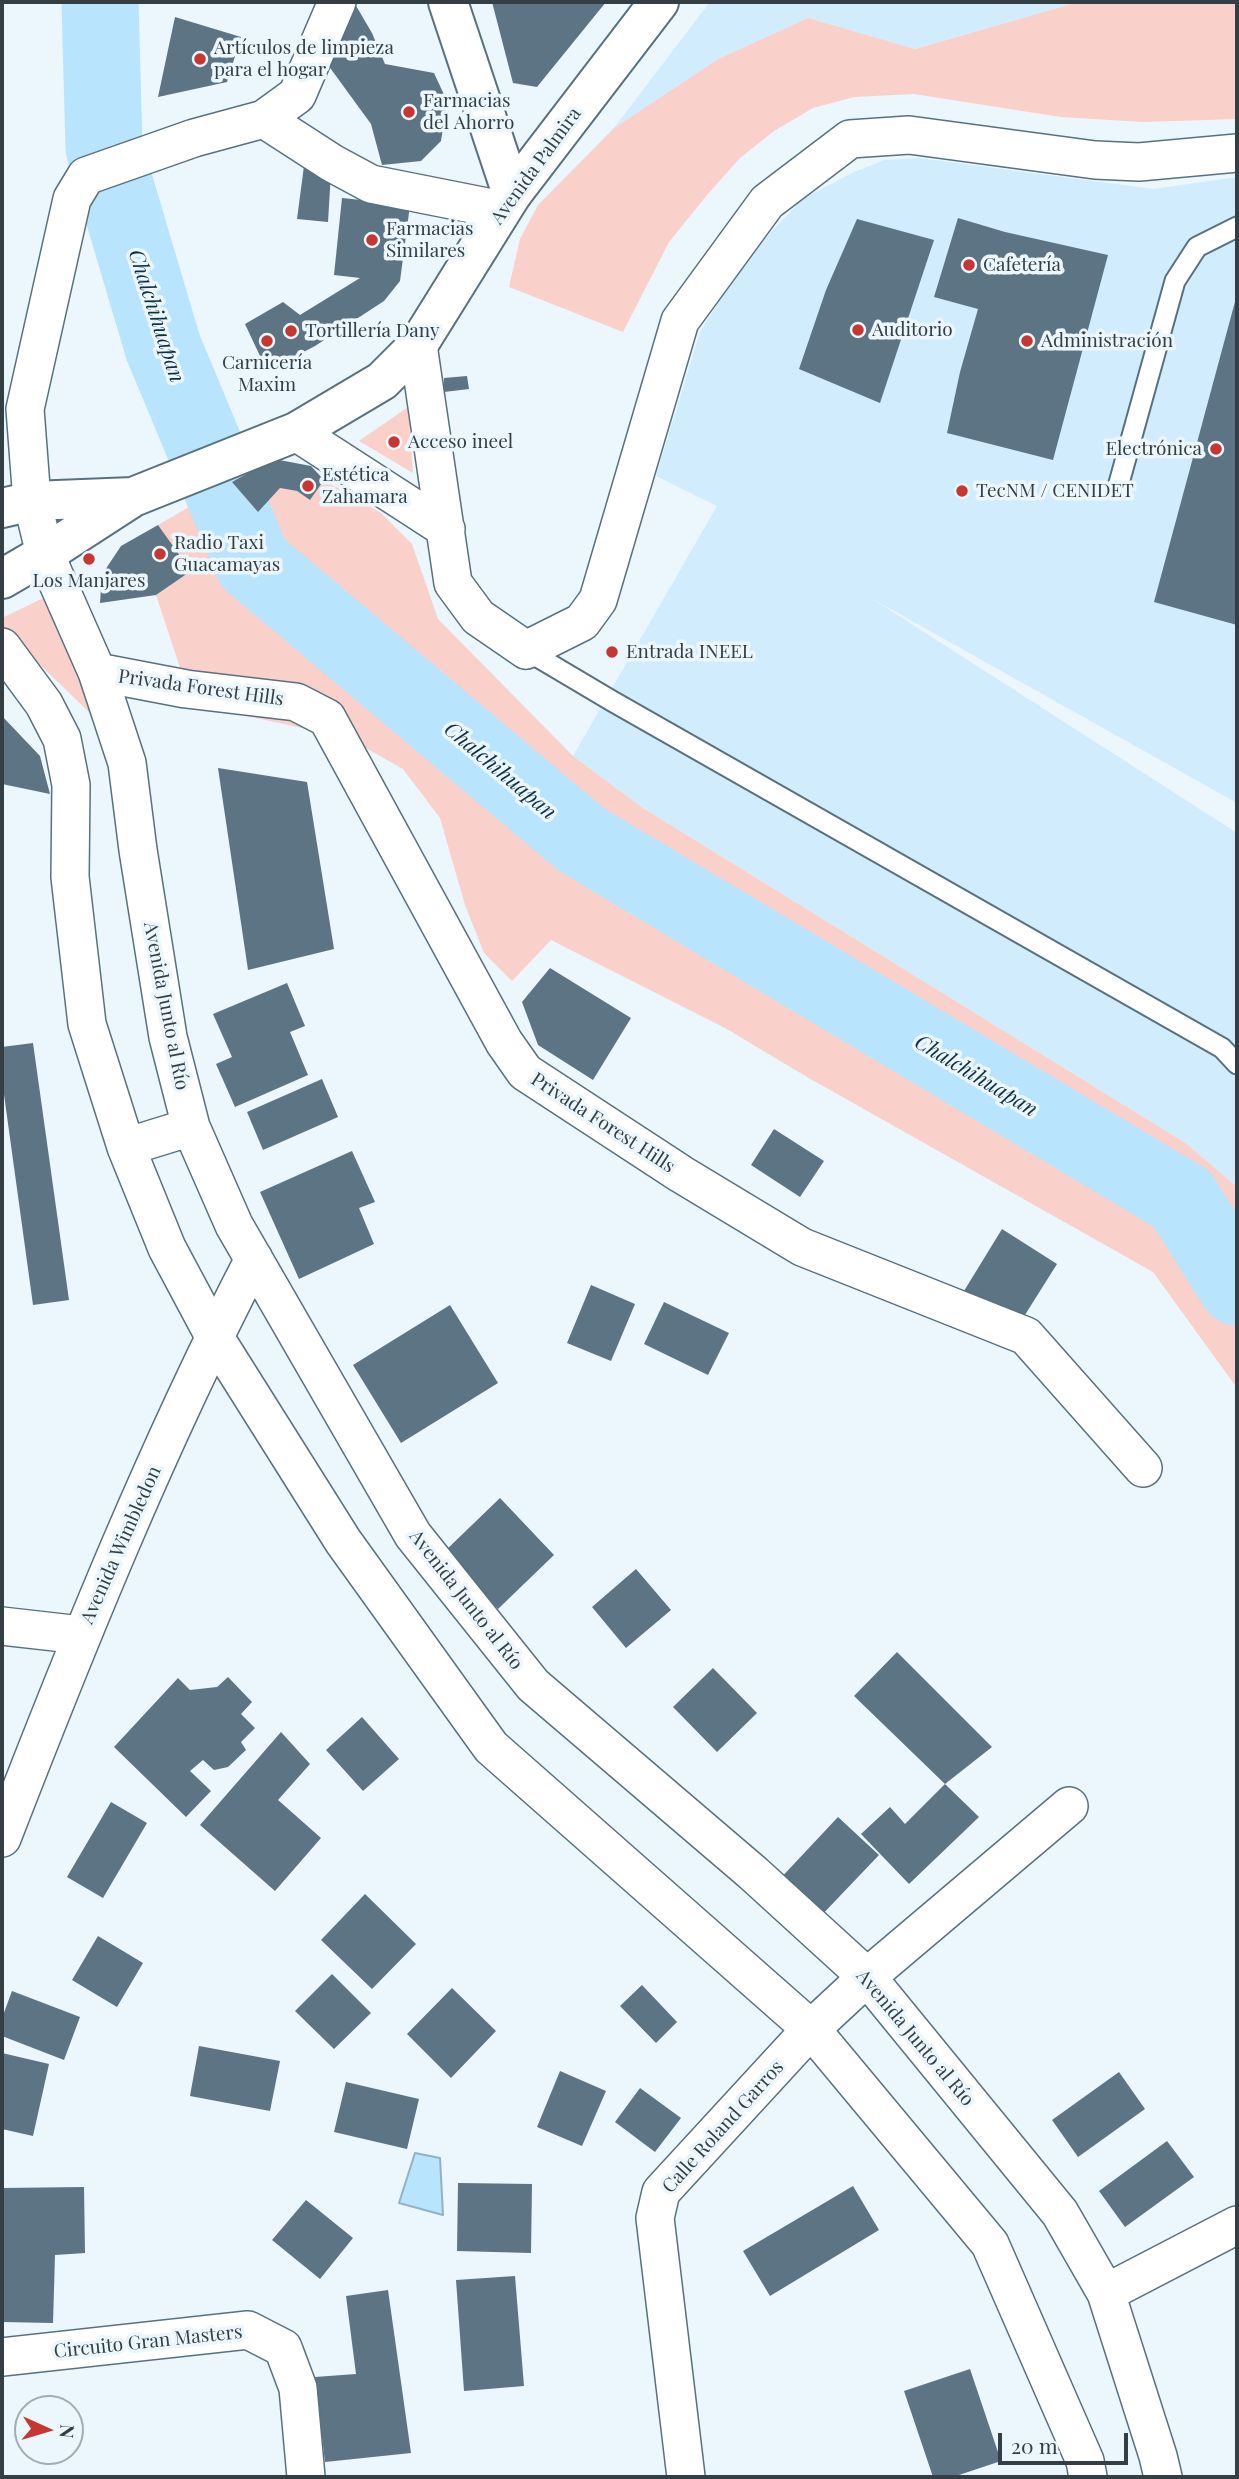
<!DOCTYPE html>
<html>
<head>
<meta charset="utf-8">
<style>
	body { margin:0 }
	#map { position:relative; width:1239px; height:2479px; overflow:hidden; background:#ebf6fd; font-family:"Playfair Display",serif }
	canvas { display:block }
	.frame { position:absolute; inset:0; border:4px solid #333e45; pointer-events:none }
	.north { position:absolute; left:14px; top:2395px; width:70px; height:70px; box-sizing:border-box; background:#ebf6fd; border:2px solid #a1acb3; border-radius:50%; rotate:94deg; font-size:19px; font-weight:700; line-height:28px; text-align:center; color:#333e45 }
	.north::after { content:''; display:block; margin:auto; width:24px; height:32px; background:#c53730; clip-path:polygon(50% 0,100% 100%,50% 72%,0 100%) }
	.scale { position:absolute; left:998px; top:2433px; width:130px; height:32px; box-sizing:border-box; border:4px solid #333e45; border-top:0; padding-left:9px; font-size:21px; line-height:24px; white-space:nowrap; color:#333e45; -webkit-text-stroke:5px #ebf6fd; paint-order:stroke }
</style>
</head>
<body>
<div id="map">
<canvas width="1239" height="2479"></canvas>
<div class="frame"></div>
<div class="north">N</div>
<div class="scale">20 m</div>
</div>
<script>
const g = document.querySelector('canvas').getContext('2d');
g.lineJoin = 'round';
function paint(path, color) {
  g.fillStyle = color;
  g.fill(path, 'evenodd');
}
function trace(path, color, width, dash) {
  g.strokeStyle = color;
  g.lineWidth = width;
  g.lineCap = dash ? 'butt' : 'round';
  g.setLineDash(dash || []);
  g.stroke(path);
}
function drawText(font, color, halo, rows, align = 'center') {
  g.font = font + ' "Playfair Display",serif';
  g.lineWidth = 7;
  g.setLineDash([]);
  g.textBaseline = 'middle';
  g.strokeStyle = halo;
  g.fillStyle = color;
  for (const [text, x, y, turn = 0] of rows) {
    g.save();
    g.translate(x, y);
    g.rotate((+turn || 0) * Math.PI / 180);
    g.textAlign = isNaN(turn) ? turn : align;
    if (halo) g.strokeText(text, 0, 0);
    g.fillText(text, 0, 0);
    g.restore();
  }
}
const built = new Path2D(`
	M 710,2 L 1078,2 L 914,49 L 808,18 L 718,59 L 614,128 Z
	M 918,158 L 1154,189 L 1237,177 L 1237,803 L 871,598 L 1237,833 L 1237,1187 L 1187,1144 L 643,808 L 573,756 L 717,506 L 656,476 L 700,332 L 747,257 L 804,198 L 854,172 L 885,160 Z`);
const green = new Path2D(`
	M 1078,2 L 1237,2 L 1237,119 L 1143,122 L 1061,117 L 914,94 L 854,97 L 813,108 L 774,131 L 740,158 L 707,195 L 669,242 L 623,332 L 509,287 L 520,239 L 538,205 L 614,128 L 718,59 L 808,18 L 915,49 Z
	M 408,407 L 413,473 L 359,441 Z
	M 324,480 L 381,513 L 412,544 L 438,619 L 573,756 L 643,808 L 1187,1144 L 1237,1187 L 1237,1388 L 1153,1272 L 807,1077 L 725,1028 L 551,940 L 512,981 L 484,953 L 465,905 L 440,818 L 403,769 L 348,738 L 192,704 L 156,595 L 191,571 L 158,525 L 232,482 L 258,511 L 280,488 L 297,491 L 310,500 Z
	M 56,592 L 67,640 L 92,715 L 2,628 L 2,618 Z`);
const water = new Path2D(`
	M 415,2153 L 440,2158 L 443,2215 L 399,2203 Z`);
const river = new Path2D(`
	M 100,2 L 104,148 L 163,347 L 253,563 L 582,840 L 1182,1199 L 1237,1287`);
const building = new Path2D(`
	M 492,2 L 606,2 L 537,87 L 513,83 Z
	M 355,4 L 372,33 L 385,64 L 434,73 L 447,101 L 441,141 L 421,161 L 382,165 L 371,124 L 328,65 Z
	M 175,17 L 241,37 L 227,82 L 158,97 Z
	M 304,166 L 331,172 L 328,222 L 297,219 Z
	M 342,198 L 410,205 L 400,281 L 384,301 L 315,346 L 267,371 L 245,324 L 283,302 L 300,315 L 360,278 L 334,275 Z
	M 958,218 L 1005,232 L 1108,255 L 1053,460 L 947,433 L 960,372 L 978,309 L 934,297 Z
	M 857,219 L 934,240 L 880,403 L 799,369 L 826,290 Z
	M 1236,298 L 1237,299 L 1237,625 L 1154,602 Z
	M 467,376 L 469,389 L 444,392 L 444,378 Z
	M 274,459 L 311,466 L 324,480 L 310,500 L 297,491 L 280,488 L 258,512 L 232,482 Z
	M 158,525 L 191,571 L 156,595 L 100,603 L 101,588 L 107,567 L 121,546 Z
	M 2,716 L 40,756 L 50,794 L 2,784 Z
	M 218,768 L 307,782 L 334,949 L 248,970 Z
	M 550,968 L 631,1018 L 593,1080 L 538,1045 L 522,1002 Z
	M 287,983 L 305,1026 L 290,1032 L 308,1075 L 235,1107 L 216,1064 L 232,1057 L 213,1014 Z
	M 33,1043 L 69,1300 L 33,1305 L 2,1080 L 2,1047 Z
	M 322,1079 L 338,1117 L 263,1150 L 247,1112 Z
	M 774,1129 L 824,1161 L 800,1197 L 751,1165 Z
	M 352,1151 L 375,1202 L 359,1208 L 374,1244 L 299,1279 L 260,1192 Z
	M 1002,1229 L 1057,1264 L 1018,1326 L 964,1291 Z
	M 591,1285 L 635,1304 L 611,1361 L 567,1343 Z
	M 664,1302 L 729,1333 L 708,1375 L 644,1344 Z
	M 450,1305 L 498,1383 L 401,1443 L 353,1365 Z
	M 500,1498 L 554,1555 L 498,1609 L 444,1552 Z
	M 636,1569 L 671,1610 L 626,1648 L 592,1607 Z
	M 897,1652 L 992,1747 L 945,1784 L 979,1817 L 909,1884 L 861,1834 L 890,1807 L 905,1824 L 945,1784 L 854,1696 Z
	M 713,1668 L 757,1713 L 717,1752 L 673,1707 Z
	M 228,1677 L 252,1702 L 241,1714 L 255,1728 L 241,1742 L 246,1750 L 228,1767 L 214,1770 L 203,1760 L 190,1771 L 211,1791 L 186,1817 L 114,1747 L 178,1678 L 190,1690 L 217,1687 Z
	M 362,1717 L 399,1759 L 363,1791 L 326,1750 Z
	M 281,1732 L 310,1764 L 278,1800 L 321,1838 L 275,1891 L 200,1825 Z
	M 111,1802 L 147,1823 L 103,1898 L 67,1877 Z
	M 838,1817 L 879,1855 L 818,1919 L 778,1881 Z
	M 365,1894 L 416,1944 L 372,1989 L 321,1940 Z
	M 98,1936 L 143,1963 L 117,2007 L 72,1980 Z
	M 332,1974 L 371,2013 L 334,2049 L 295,2011 Z
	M 642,1985 L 677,2022 L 656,2043 L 620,2006 Z
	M 452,1988 L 496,2031 L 451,2078 L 407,2034 Z
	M 12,1991 L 80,2017 L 64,2060 L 2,2036 L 2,2018 Z
	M 199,2046 L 280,2061 L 270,2111 L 190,2096 Z
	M 2,2053 L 49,2064 L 33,2136 L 2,2129 Z
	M 560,2071 L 606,2091 L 582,2146 L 537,2127 Z
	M 1119,2072 L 1145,2109 L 1078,2157 L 1052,2120 Z
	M 346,2082 L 419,2099 L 407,2149 L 334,2132 Z
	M 640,2088 L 681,2118 L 655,2152 L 615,2122 Z
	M 1167,2141 L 1194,2177 L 1125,2227 L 1099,2191 Z
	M 458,2183 L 532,2184 L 531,2253 L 457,2251 Z
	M 853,2186 L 879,2230 L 770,2296 L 743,2251 Z
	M 84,2187 L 85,2253 L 55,2255 L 53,2323 L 2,2322 L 2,2188 Z
	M 306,2200 L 353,2238 L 320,2279 L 272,2240 Z
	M 515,2276 L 524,2386 L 464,2391 L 456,2280 Z
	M 388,2290 L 411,2453 L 325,2462 L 315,2377 L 356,2374 L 346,2296 Z
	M 970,2369 L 1001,2461 L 953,2477 L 933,2477 L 904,2391 Z`);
const service = new Path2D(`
	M 1119,483 L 1175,281 L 1197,247 L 1237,227
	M 526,650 L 612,701 L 1222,1048 L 1237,1064`);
const minor = new Path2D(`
	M 337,2 L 297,95 L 264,119 L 194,138 L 86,176 L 72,199 L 25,409 L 32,501 L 45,554 L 97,672 L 127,763 L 138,850 L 168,1037 L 191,1127 L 234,1225 L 413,1535 L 533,1685 L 753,1873 L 867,1977 L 1060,2213 L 1106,2293 L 1158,2456 L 1163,2477
	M 264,119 L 332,163 L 371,184 L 502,210
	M 418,345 L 453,583 L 478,617 L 526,650 L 582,622 L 598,600 L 680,321 L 767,202 L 850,139 L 909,135 L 1095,160 L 1139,162 L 1237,153
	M 296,432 L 446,529
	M 2,647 L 44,704 L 62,739 L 71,785 L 70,877 L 87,1024 L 126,1147 L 167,1248 L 214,1336 L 343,1541 L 491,1747 L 811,2029 L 990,2244 L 1085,2461 L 1088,2477
	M 97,672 L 186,689 L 296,702 L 327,718 L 504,1042 L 525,1072 L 681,1174 L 802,1247 L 1026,1336 L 1143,1468
	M 126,1147 L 191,1127
	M 2,1626 L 81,1635
	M 2,1838 C 78,1642 157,1446 254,1259
	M 1106,2293 L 1237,2225
	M 2,2357 L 248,2330 L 283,2348 L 298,2388 L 306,2477
	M 686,2477 L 655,2218 L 661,2192 L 811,2029 L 867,1977 L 1069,1806`);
const tertiary = new Path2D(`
	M 448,2 L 512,194`);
const secondary = new Path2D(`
	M 2,508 L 32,501 L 133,497
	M 2,579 L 45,554 L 133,497 L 296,432 L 382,381 L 418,345 L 512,194 L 659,2`);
const markers = [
	[200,59,7,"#c53730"],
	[409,112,7,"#c53730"],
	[372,240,7,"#c53730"],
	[969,265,7,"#c53730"],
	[858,330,7,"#c53730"],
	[291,331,7,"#c53730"],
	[267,341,7,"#c53730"],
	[1027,341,7,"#c53730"],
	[394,442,7,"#c53730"],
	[1216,449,7,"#c53730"],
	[308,486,7,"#c53730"],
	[962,491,7,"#c53730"],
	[160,554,7,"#c53730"],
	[89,559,7,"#c53730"],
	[612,652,7,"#c53730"]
];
const poiNames = [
	["Artículos de limpieza",214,48],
	["para el hogar",214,70],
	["Farmacias",423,101],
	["del Ahorro",423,123],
	["Farmacias",386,229],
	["Similares",386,251],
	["Cafetería",983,265],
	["Auditorio",872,330],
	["Tortillería Dany",305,331],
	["Administración",1041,341],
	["Carnicería",267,363,"center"],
	["Maxim",267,385,"center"],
	["Acceso ineel",408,442],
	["Electrónica",1202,449,"right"],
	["Estética",322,475],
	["Zahamara",322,497],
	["TecNM / CENIDET",976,491],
	["Radio Taxi",174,543],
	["Guacamayas",174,565],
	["Los Manjares",89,581,"center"],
	["Entrada INEEL",626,652]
];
const streetNames = [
	["Avenida Palmira",536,166,-54],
	["Privada Forest Hills",201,688,8],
	["Avenida Junto al Río",166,1006,79],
	["Privada Forest Hills",603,1123,33],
	["Avenida Wimbledon",121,1545,-66],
	["Avenida Junto al Río",466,1600,52],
	["Avenida Junto al Río",915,2038,50],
	["Calle Roland Garros",723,2127,-48],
	["Circuito Gran Masters",148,2342,-6]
];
const waterNames = [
	["Chalchihuapan",156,316,72],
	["Chalchihuapan",500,771,40],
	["Chalchihuapan",976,1076,31]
];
paint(built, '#d0ecfd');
paint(green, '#fad0ca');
paint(water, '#b8e4fe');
trace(water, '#90b2c6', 2);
trace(river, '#b8e4fe', 77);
paint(building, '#5c7483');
trace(service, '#58717f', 23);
trace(minor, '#58717f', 40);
trace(tertiary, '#58717f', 42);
trace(secondary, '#58717f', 42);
trace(service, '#fff', 19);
trace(minor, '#fff', 37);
trace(tertiary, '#fff', 38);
trace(secondary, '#fff', 38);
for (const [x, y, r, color] of markers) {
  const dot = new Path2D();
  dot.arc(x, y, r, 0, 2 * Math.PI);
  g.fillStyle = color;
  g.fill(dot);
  trace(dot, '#ebf6fd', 2.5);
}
drawText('19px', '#333e45', '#ebf6fd', poiNames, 'left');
drawText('19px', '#333e45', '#ebf6fd', streetNames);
drawText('italic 21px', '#0c3144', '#ebf6fd', waterNames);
</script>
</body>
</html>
